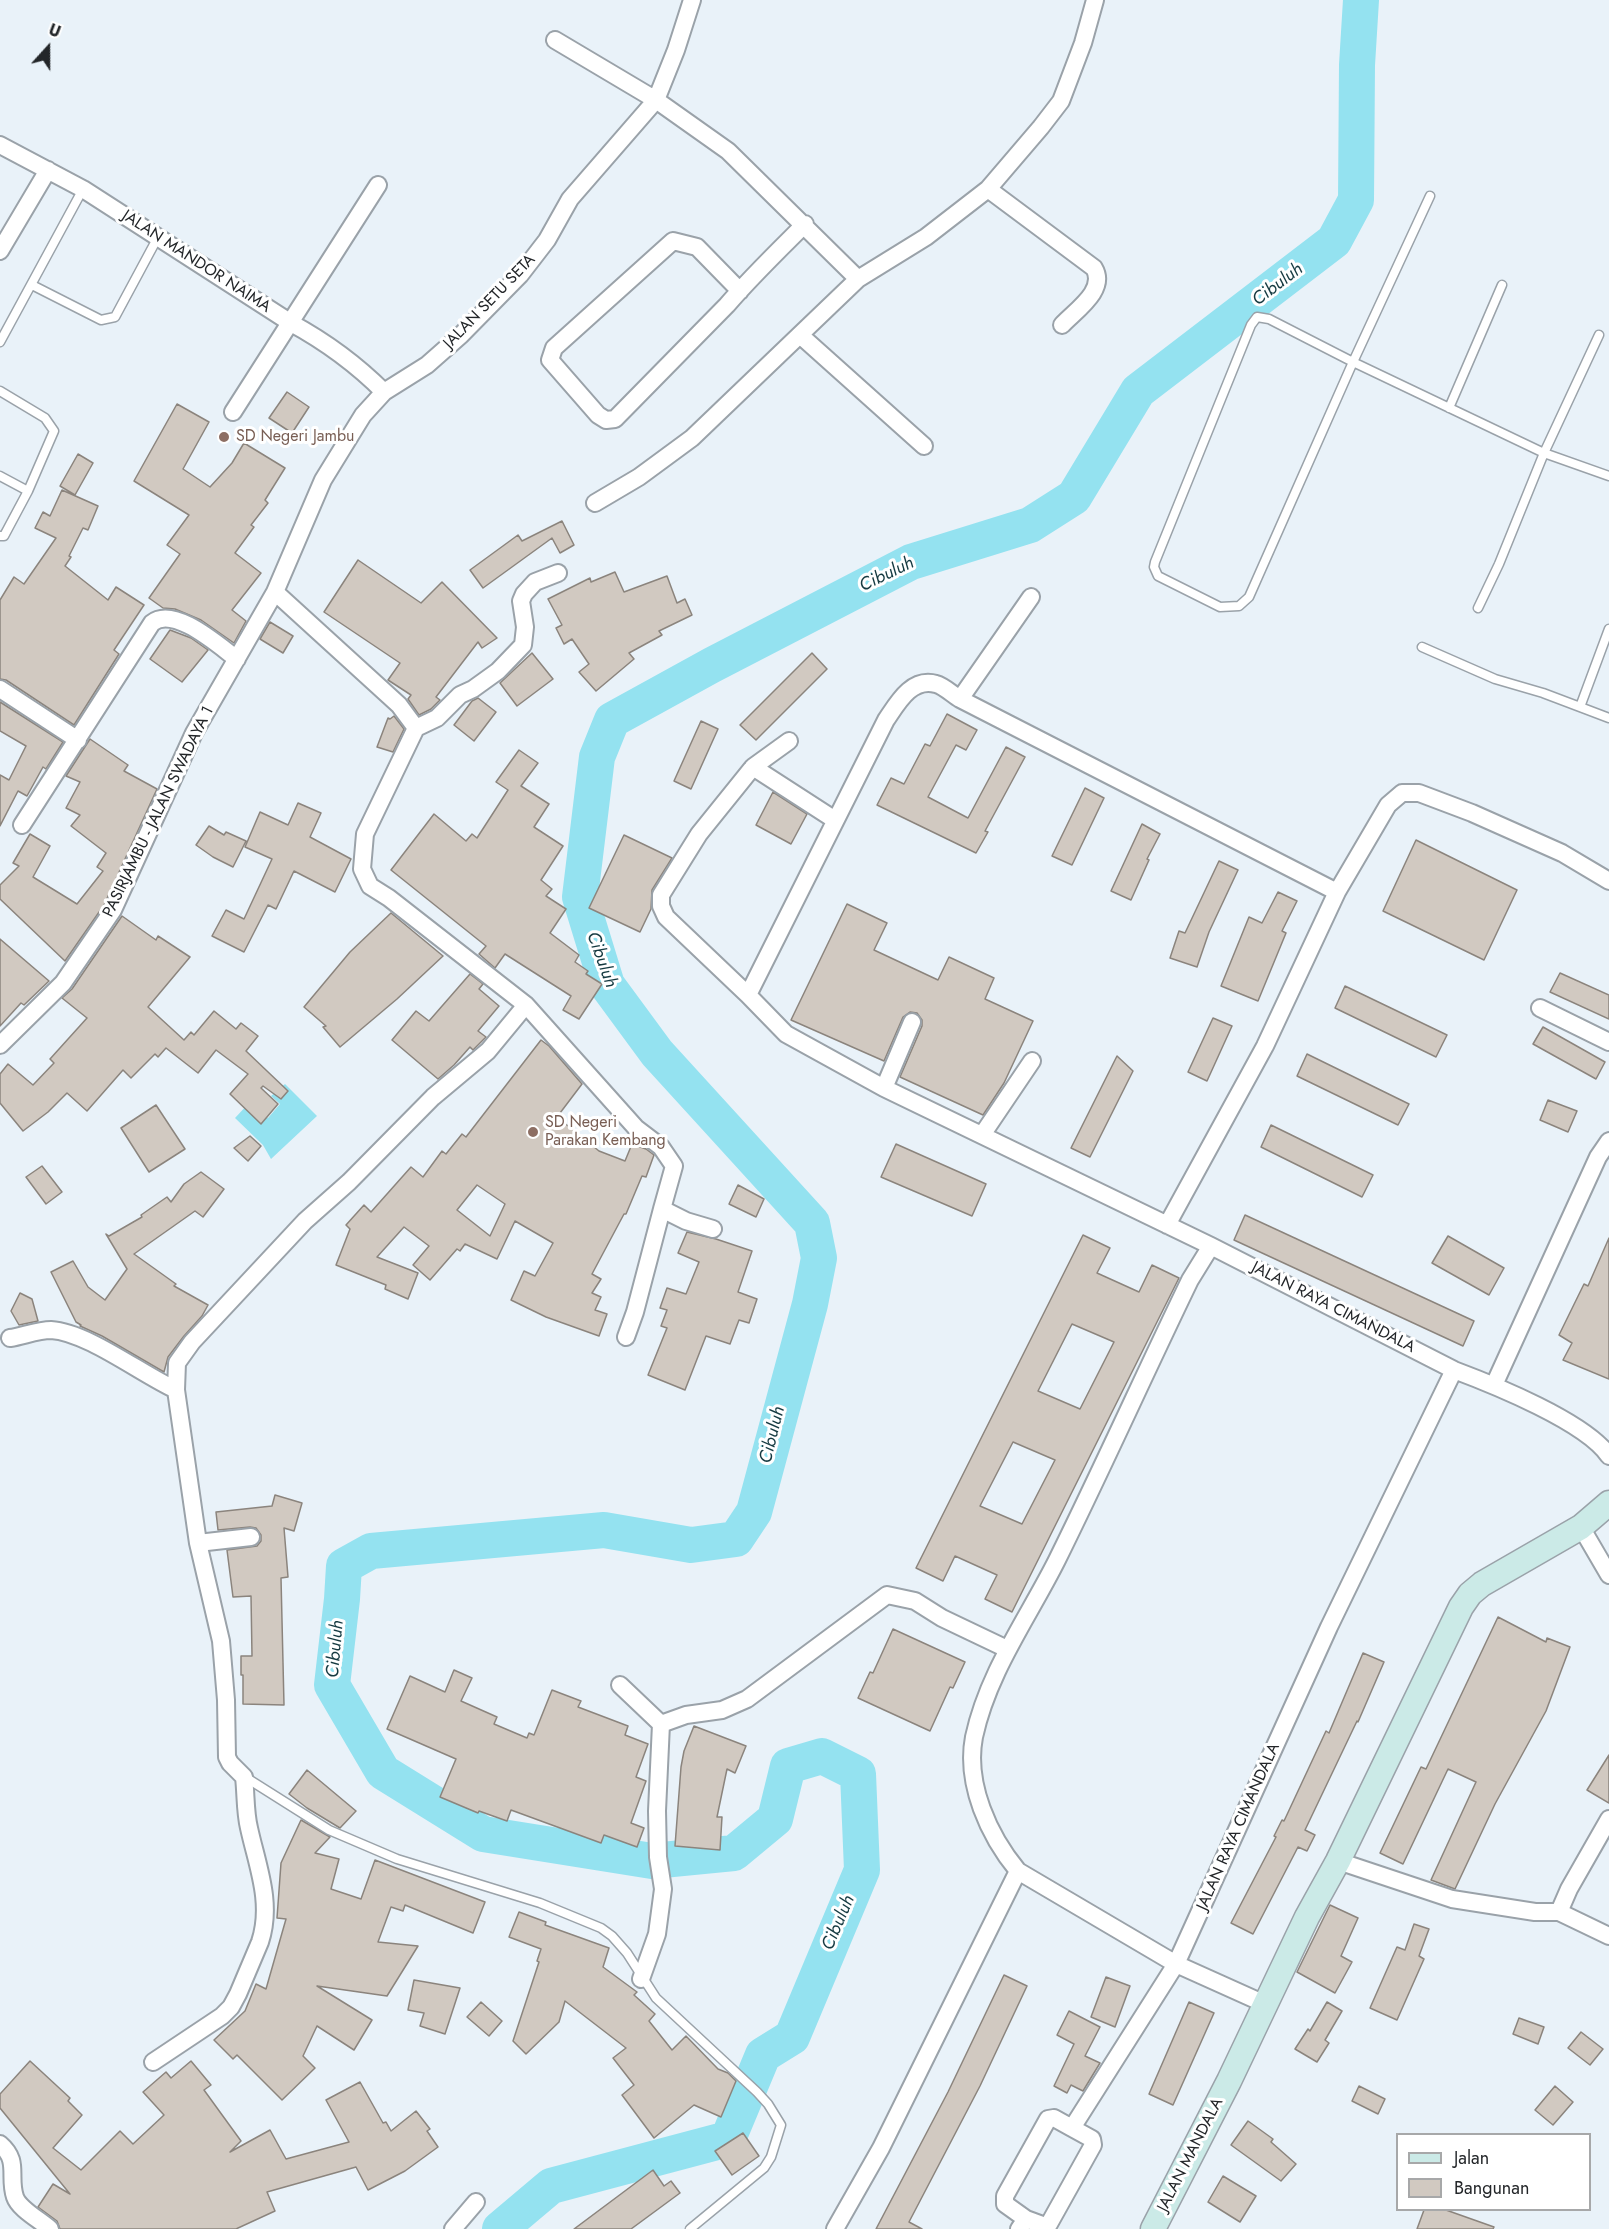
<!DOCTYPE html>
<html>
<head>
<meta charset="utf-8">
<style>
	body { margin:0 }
	#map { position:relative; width:1609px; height:2229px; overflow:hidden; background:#e9f2f9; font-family:Jost,sans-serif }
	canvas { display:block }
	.legend { position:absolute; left:1396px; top:2133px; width:195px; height:78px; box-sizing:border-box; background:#fff; border:2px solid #a7a8a9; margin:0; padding:8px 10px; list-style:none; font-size:18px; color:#232629 }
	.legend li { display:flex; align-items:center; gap:12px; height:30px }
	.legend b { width:30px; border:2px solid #a7a8a9 }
	.north { position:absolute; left:18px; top:18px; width:60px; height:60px; -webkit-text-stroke:4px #fff; paint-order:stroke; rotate:21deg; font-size:16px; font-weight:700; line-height:24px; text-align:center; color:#232629 }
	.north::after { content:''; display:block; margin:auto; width:21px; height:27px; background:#232629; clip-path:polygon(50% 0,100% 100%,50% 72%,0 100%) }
</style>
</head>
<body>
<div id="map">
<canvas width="1609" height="2229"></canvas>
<ul class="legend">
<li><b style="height:8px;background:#cbeae7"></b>Jalan</li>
<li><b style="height:16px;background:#d1c9c1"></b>Bangunan</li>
</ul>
<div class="north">U</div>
</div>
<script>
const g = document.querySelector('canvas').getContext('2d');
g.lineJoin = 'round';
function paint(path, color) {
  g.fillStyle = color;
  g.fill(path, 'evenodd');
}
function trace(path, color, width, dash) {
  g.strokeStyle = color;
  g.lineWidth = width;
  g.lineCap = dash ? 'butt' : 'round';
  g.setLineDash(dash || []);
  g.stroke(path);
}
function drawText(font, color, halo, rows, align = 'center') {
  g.font = font + ' Jost,sans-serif';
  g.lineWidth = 6;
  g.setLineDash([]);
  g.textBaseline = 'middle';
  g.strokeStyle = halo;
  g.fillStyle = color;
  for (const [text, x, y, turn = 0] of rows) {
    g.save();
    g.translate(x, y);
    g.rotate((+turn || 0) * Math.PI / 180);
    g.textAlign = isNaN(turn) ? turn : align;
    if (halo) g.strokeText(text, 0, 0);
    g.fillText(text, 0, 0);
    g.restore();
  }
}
const water = new Path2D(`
	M 285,1084 L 317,1116 L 271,1159 L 263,1145 L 235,1118 L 249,1103 L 268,1118 L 280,1104 L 271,1096 Z`);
const river = new Path2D(`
	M 500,2229 L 551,2186 L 728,2139 L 763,2055 L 792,2037 L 862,1870 L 858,1774 L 822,1756 L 788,1766 L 775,1819 L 734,1853 L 652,1861 L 483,1834 L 383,1772 L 332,1685 L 342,1599 L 344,1566 L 371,1551 L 604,1530 L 691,1545 L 736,1539 L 754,1512 L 810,1304 L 819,1258 L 812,1223 L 657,1053 L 607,985 L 580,897 L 597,757 L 612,720 L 712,665 L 911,562 L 1030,525 L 1074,497 L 1138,391 L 1334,241 L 1356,200 L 1357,65 L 1361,0`);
const building = new Path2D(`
	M 287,392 L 309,407 L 292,433 L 269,418 Z
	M 177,404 L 209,422 L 183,469 L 210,487 L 232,463 L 244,443 L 285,468 L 265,500 L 268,503 L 251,525 L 254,527 L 235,553 L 261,573 L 232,610 L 246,621 L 234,643 L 201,620 L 175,609 L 163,608 L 149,598 L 180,554 L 167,545 L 189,515 L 134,481 Z
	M 78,454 L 93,463 L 75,495 L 60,486 Z
	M 62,490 L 98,506 L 88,530 L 83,528 L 69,556 L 71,557 L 65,566 L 108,600 L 116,587 L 144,605 L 114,650 L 119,654 L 74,725 L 6,680 L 0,679 L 0,600 L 14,577 L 24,584 L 56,538 L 35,528 L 43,512 L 50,516 Z
	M 562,521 L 574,545 L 560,553 L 552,538 L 483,588 L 470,570 L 518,535 L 522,541 Z
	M 358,560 L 421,603 L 442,582 L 497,638 L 482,648 L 478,642 L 436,697 L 440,700 L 431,709 L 419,715 L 408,699 L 411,695 L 388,680 L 400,663 L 324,612 Z
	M 615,572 L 624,592 L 667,576 L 677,603 L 685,599 L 692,615 L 659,631 L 662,635 L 629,653 L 634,659 L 596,691 L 579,672 L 589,664 L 572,639 L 564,644 L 556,628 L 562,625 L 548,599 L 590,578 L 591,582 Z
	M 270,622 L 293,636 L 283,653 L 260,639 Z
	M 170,630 L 191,638 L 208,650 L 182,682 L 150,659 Z
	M 532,653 L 553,679 L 517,706 L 500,683 Z
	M 812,653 L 827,669 L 756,740 L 740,725 Z
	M 478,698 L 496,712 L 474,741 L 454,725 L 472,701 Z
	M 0,702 L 63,742 L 46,769 L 43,767 L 27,796 L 18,791 L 0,826 L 0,775 L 9,780 L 26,746 L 0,731 Z
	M 947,714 L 977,730 L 966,750 L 956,745 L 928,797 L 968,818 L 1006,747 L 1025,757 L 985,831 L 988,832 L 976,853 L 877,805 L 891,778 L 904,784 L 925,744 L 930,746 Z
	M 394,716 L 404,729 L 393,752 L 377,747 L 388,718 L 390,719 Z
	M 701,721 L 718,729 L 691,789 L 674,781 Z
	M 90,739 L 128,765 L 124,771 L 157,789 L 104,905 L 65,961 L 0,899 L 0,885 L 19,866 L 13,863 L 30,834 L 50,846 L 33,877 L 77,904 L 103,871 L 97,867 L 106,853 L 71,826 L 80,815 L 66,808 L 80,782 L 66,776 Z
	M 519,750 L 538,763 L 521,786 L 549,804 L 534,827 L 563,846 L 541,880 L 552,889 L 546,896 L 566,909 L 550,933 L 579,955 L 575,962 L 588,971 L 586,974 L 602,984 L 579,1019 L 563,1010 L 571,996 L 505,954 L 495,968 L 479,954 L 486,946 L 391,870 L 434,814 L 466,841 L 472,834 L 477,838 L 508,790 L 496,782 Z
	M 1085,788 L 1104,798 L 1072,865 L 1052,856 Z
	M 773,792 L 807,814 L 791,844 L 756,825 Z
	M 298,803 L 321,813 L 310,837 L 351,859 L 335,892 L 294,871 L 276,909 L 268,905 L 244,952 L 212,936 L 226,910 L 244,919 L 272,859 L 245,847 L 260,812 L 288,825 Z
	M 1142,824 L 1160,834 L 1147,859 L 1149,860 L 1131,900 L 1111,891 Z
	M 209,826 L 224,835 L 226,832 L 246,841 L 233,867 L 213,857 L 196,845 Z
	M 624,835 L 672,858 L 652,890 L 651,909 L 640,932 L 589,908 Z
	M 1416,840 L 1517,890 L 1484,960 L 1383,911 Z
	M 1219,861 L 1238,870 L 1209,932 L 1197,967 L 1170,958 L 1179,931 L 1185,933 Z
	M 1278,892 L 1297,901 L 1282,931 L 1286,933 L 1258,1001 L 1221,986 L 1249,917 L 1262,923 Z
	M 847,904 L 887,923 L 874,950 L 938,980 L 949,957 L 994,978 L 985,999 L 1033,1021 L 1004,1083 L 983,1115 L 900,1077 L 922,1026 L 922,1020 L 917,1013 L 910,1012 L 903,1017 L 884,1061 L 791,1020 Z
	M 391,913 L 443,956 L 397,999 L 340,1047 L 323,1027 L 326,1026 L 304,1007 L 350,952 Z
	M 122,916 L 156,940 L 158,936 L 190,957 L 148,1007 L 184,1040 L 191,1032 L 194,1035 L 214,1011 L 236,1029 L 241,1023 L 258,1036 L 246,1051 L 288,1091 L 281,1099 L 263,1086 L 261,1088 L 278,1104 L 261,1124 L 230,1094 L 248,1074 L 216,1050 L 198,1073 L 166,1048 L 158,1057 L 155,1054 L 131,1078 L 123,1070 L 87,1111 L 67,1093 L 48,1112 L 23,1131 L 0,1103 L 0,1074 L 8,1064 L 33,1085 L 54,1063 L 50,1059 L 87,1018 L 62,998 L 72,989 Z
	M 0,939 L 49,981 L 24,1005 L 21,1003 L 0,1026 Z
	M 1560,973 L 1609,995 L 1609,1019 L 1550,992 Z
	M 470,974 L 483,984 L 479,989 L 499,1006 L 478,1031 L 486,1037 L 473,1050 L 470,1047 L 454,1065 L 438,1079 L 392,1040 L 416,1011 L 429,1021 Z
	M 1345,986 L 1447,1035 L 1436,1057 L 1335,1008 Z
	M 1213,1018 L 1232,1026 L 1207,1081 L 1188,1072 Z
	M 1543,1027 L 1605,1062 L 1596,1079 L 1533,1044 Z
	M 541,1040 L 549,1046 L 582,1084 L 557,1117 L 599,1151 L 625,1161 L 632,1144 L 646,1149 L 654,1155 L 646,1177 L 642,1176 L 626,1214 L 624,1214 L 592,1274 L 601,1279 L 592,1293 L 601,1297 L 595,1310 L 607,1314 L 599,1336 L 546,1317 L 511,1300 L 524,1271 L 535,1276 L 553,1243 L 515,1221 L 497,1259 L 465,1244 L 460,1251 L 457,1249 L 430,1280 L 413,1265 L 429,1246 L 404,1227 L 377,1257 L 418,1273 L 408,1299 L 385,1289 L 386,1285 L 336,1265 L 350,1229 L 346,1225 L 364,1205 L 371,1212 L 411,1167 L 423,1177 L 442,1151 L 446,1154 L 462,1134 L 466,1137 ZM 477,1185 L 505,1204 L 490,1236 L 457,1210 Z
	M 1307,1054 L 1409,1104 L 1398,1125 L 1297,1076 Z
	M 1117,1056 L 1133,1071 L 1090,1157 L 1071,1148 Z
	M 1548,1100 L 1577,1111 L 1568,1132 L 1540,1120 Z
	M 156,1105 L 185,1149 L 149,1172 L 121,1128 Z
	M 1271,1125 L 1373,1175 L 1362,1197 L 1261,1147 Z
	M 250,1136 L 261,1146 L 248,1161 L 234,1148 Z
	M 896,1144 L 986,1184 L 972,1216 L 881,1177 Z
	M 42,1166 L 62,1192 L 46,1204 L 26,1177 Z
	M 201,1172 L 224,1189 L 203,1217 L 195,1211 L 134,1254 L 176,1284 L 174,1286 L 208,1305 L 202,1316 L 184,1336 L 168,1357 L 164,1372 L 102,1336 L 80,1326 L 81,1325 L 76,1322 L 51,1272 L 73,1261 L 88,1287 L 105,1300 L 127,1269 L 106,1234 L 109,1236 L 142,1217 L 141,1215 L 167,1197 L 171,1202 L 184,1184 Z
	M 738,1185 L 764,1199 L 756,1217 L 729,1204 Z
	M 1245,1215 L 1474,1321 L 1463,1346 L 1234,1240 Z
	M 687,1232 L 716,1239 L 752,1251 L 738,1292 L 757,1299 L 749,1323 L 739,1320 L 730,1344 L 706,1336 L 685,1390 L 648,1375 L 667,1328 L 661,1326 L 667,1310 L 660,1308 L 667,1288 L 686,1294 L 699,1262 L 678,1253 Z
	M 1083,1235 L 1110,1248 L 1097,1273 L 1139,1292 L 1152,1265 L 1179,1278 L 1012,1612 L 985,1599 L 997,1575 L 955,1556 L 943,1581 L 916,1568 ZM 1072,1324 L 1114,1342 L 1080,1409 L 1038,1391 ZM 1013,1442 L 1055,1460 L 1022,1524 L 980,1506 Z
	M 1448,1236 L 1504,1268 L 1489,1295 L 1432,1263 Z
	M 1609,1238 L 1609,1379 L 1563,1360 L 1572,1343 L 1559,1335 L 1584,1284 L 1588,1286 Z
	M 20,1293 L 32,1299 L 38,1321 L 19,1325 L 11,1311 Z
	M 275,1495 L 302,1503 L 294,1531 L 284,1528 L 288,1577 L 281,1578 L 284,1705 L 243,1704 L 243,1675 L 241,1675 L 241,1656 L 252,1656 L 251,1596 L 233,1597 L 227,1550 L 257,1546 L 261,1541 L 261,1535 L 256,1528 L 250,1527 L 218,1530 L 216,1512 L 272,1506 Z
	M 1498,1617 L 1546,1642 L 1547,1638 L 1570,1647 L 1546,1711 L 1495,1804 L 1455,1889 L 1431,1880 L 1476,1782 L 1448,1769 L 1403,1864 L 1380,1853 L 1421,1767 L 1426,1769 Z
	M 893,1629 L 965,1662 L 953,1688 L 950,1687 L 930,1731 L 858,1698 L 870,1672 L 873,1673 Z
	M 1363,1653 L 1384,1662 L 1358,1722 L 1357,1721 L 1305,1830 L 1315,1835 L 1307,1851 L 1298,1847 L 1253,1934 L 1231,1923 L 1276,1837 L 1274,1836 L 1282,1820 L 1284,1821 L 1326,1731 L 1329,1733 Z
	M 454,1670 L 472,1678 L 461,1701 L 497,1717 L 494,1724 L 527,1738 L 529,1733 L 534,1735 L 552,1690 L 581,1701 L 578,1707 L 628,1726 L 625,1735 L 648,1744 L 636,1777 L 646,1781 L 631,1823 L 644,1828 L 637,1847 L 604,1835 L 601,1843 L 511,1810 L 507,1821 L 479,1811 L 478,1813 L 440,1797 L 456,1759 L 387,1729 L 410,1676 L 445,1692 Z
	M 694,1726 L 746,1746 L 735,1773 L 727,1769 L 717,1817 L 722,1817 L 720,1850 L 675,1846 L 681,1767 L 684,1751 Z
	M 1609,1755 L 1609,1803 L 1587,1790 Z
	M 307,1770 L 356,1811 L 340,1828 L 307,1808 L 289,1794 Z
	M 301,1820 L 330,1837 L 315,1853 L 339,1859 L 331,1889 L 361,1899 L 375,1860 L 485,1902 L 473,1933 L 405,1905 L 403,1911 L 391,1907 L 378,1942 L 418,1946 L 387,1996 L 317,1986 L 372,2020 L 354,2050 L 317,2026 L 303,2056 L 315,2068 L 282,2100 L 237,2055 L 233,2059 L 214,2040 L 245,2011 L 256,1984 L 266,1989 L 286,1919 L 277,1918 L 281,1863 Z
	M 1330,1905 L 1358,1918 L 1341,1956 L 1352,1962 L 1335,1993 L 1297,1972 Z
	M 519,1912 L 546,1922 L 545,1925 L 609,1948 L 603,1967 L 637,1992 L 634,1995 L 655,2014 L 649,2021 L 672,2050 L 686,2036 L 718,2069 L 728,2073 L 736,2081 L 721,2117 L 694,2105 L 654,2138 L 622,2095 L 634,2085 L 613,2058 L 626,2048 L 565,2001 L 559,2022 L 526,2054 L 513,2041 L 539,1962 L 537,1961 L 541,1949 L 509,1937 Z
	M 1414,1924 L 1429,1929 L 1419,1956 L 1424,1959 L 1397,2020 L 1370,2008 L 1397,1947 L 1405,1950 Z
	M 1004,1975 L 1027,1986 L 980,2086 L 909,2222 L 922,2229 L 876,2229 L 948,2092 Z
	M 1106,1977 L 1130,1986 L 1115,2027 L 1091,2017 Z
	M 414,1980 L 460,1988 L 445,2034 L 420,2026 L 424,2013 L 408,2010 Z
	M 481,2002 L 502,2021 L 489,2036 L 467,2017 Z
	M 1189,2002 L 1214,2013 L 1173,2105 L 1149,2094 Z
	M 1327,2002 L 1342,2011 L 1325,2040 L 1329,2043 L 1317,2062 L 1295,2049 L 1308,2029 L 1310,2031 Z
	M 1069,2011 L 1100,2027 L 1085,2056 L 1100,2063 L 1083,2091 L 1071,2085 L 1067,2093 L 1054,2086 L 1074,2044 L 1057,2035 Z
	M 1519,2018 L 1544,2027 L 1538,2044 L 1513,2034 Z
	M 1581,2032 L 1603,2049 L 1590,2065 L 1568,2048 Z
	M 30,2061 L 70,2098 L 68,2101 L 82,2115 L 53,2148 L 81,2170 L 120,2131 L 133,2144 L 164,2115 L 143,2092 L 166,2072 L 171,2078 L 191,2061 L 211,2085 L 204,2090 L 241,2141 L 230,2152 L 270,2130 L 286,2159 L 349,2142 L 326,2100 L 360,2082 L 383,2123 L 386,2122 L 391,2131 L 416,2111 L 430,2129 L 427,2131 L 438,2147 L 405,2171 L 368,2190 L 356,2167 L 267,2192 L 275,2211 L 236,2229 L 60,2229 L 57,2221 L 38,2207 L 53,2184 L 70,2194 L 0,2108 L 0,2094 Z
	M 1359,2086 L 1385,2099 L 1378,2114 L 1352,2101 Z
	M 1555,2086 L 1573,2102 L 1553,2125 L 1535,2110 Z
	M 1248,2121 L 1273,2139 L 1271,2142 L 1296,2164 L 1281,2181 L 1231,2145 Z
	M 743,2133 L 759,2156 L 732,2175 L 715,2151 Z
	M 653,2170 L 664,2186 L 671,2181 L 680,2193 L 631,2229 L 574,2229 Z
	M 1223,2176 L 1256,2196 L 1240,2222 L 1208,2202 Z
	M 1424,2210 L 1446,2210 L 1494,2227 L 1493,2229 L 1417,2229 Z`);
const lane = new Path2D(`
	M 1430,196 L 1353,362 L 1249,597 L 1239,606 L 1220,607 L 1158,576 L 1154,567 L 1155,562 L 1251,325 L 1257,317 L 1269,319 L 1353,362 L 1544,453 L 1609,476
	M 32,285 L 101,320 L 115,317 L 158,237
	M 0,342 L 83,189
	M 0,391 L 45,418 L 54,431 L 28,491 L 4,536 L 0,536
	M 1449,408 L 1502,285
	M 0,476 L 28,491
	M 1478,608 L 1499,564 L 1544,453 L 1599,335
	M 1609,629 L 1580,707 L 1609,718
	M 1422,647 L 1495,679 L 1543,693 L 1580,707
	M 245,1777 L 329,1830 L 397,1859 L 540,1903 L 601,1928 L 612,1936 L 627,1953 L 656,1998 L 757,2092 L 768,2104 L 781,2125 L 771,2157 L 764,2168 L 690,2229`);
const street = new Path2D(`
	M 555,40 L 656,100 L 728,151 L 858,279 L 926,237 L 988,189 L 1041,127 L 1061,101 L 1083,43 L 1095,0
	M 0,145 L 83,189 L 291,323 C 326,342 356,364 384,392
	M 988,189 L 1094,268 C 1107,290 1076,310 1062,325
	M 0,251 L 48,170
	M 740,291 L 697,247 L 673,241 L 554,348 L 550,360 L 598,415 L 606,420 L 615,419 L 727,305 C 751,277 778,251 805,224
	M 800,335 L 924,446
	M 233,412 L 378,185
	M 595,503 L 639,477 L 692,438 L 858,279
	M 275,592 L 399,705 L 416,728 L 365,834 L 362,869 L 370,886 L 389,898 L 526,1005 L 636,1128 L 661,1147 L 674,1166 L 662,1209 L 686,1221 L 713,1229
	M 0,689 L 78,740
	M 960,699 L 1031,597
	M 416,728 L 437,718 L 460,695 L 473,689 L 498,671 L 523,645 L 525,627 L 521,601 L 524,594 L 535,582 L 558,573
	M 789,741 L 753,767 L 835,820
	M 22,825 L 152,623 C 174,605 219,646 237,659
	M 1337,892 L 960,699 C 953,695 944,686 936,684 C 911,677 897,704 886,720 L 748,995 L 786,1034 L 884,1088 L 1211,1246 L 1454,1370 C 1494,1385 1586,1422 1609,1456
	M 748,995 L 666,917 L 661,906 L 661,895 L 699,834 L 753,767
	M 1540,1008 L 1609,1042
	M 0,1045 L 63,983 L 113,910 L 194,733 L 275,592 L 323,480 L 363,415 L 384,392 L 427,365 L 461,335 L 520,275 L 547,240 L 570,199 L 656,100 L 676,50 L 692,0
	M 884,1088 L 912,1022
	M 982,1135 L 1032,1061
	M 1167,1225 L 1265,1046 L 1337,892 L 1388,805 L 1402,793 L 1419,793 L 1472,813 L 1562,853 L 1609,881
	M 626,1337 L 635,1312 L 662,1209
	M 10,1338 C 23,1336 38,1330 51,1330 C 87,1332 141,1374 176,1390
	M 1494,1385 L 1598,1157 L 1609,1141
	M 1581,1527 L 1609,1575
	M 198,1543 L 251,1537
	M 620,1685 L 661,1724 L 657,1811 L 658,1857 L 663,1889 L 657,1934 L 641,1979
	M 661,1724 L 686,1715 L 722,1710 L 747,1699 L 887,1595 L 915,1601 L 942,1618 L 1007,1649
	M 1338,1861 L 1452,1899 L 1535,1912 L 1559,1912 L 1609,1936
	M 1018,1871 L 1176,1964 L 1265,2004
	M 1559,1912 L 1569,1889 L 1609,1819
	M 153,2062 L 222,2016 L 231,2007 L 238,1994 L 260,1942 C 273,1903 257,1865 249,1828 C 245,1812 246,1794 244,1777 L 230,1763 L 227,1757 L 226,1700 L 221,1641 L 198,1543 L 176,1390 L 177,1363 L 192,1342 L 305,1221 L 349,1182 L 433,1097 L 488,1051 L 526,1005
	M 0,2144 C 20,2161 8,2176 15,2197 C 19,2209 40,2220 50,2229
	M 1026,2219 L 1045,2226 L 1049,2224 L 1093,2145 L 1092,2139 L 1072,2128
	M 453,2229 L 476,2202
	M 835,2229 L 881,2148 L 1018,1871 C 989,1836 965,1784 974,1737 C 988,1672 1028,1618 1057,1560 C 1103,1467 1145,1373 1190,1280 L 1211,1246
	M 1019,2229 L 1026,2219 L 1005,2204 L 1005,2196 L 1048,2119 L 1054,2118 L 1072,2128 L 1176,1964 L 1329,1627 L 1454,1370`);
const secondary = new Path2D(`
	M 1153,2229 L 1229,2081 L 1307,1917 L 1338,1861 L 1461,1607 L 1470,1594 L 1482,1584 L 1581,1527 L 1609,1503`);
const markers = [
	[224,437,6,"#8d6e63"],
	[533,1132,6,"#8d6e63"]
];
const streetNames = [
	["JALAN MANDOR NAIMA",196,262,33],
	["JALAN SETU SETA",490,302,-46],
	["PASIRJAMBU - JALAN SWADAYA 1",159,812,-64],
	["JALAN RAYA CIMANDALA",1333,1308,27],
	["JALAN RAYA CIMANDALA",1239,1827,-66],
	["JALAN MANDALA",1191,2155,-63]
];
const educationNames = [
	["SD Negeri Jambu",236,437],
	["SD Negeri",545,1123],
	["Parakan Kembang",545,1141]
];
const waterNames = [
	["Cibuluh",1278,285,-37],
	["Cibuluh",887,575,-26],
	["Cibuluh",601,960,70],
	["Cibuluh",773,1435,-76],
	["Cibuluh",336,1649,-85],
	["Cibuluh",839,1923,-67]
];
paint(water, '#94e2f0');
trace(river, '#94e2f0', 36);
paint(building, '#d1c9c1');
trace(building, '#8b847d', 1.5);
trace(lane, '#9aa2a9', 11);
trace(street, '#9aa2a9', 20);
trace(secondary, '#9aa2a9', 27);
trace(lane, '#fff', 8);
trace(street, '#fff', 16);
trace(secondary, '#cbeae7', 24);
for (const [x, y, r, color] of markers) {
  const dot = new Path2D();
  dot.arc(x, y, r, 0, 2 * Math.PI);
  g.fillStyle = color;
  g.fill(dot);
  trace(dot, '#fff', 2);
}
drawText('16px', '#232629', '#fff', streetNames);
drawText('16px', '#785e54', '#fff', educationNames, 'left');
drawText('italic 18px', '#153a41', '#fff', waterNames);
</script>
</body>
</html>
